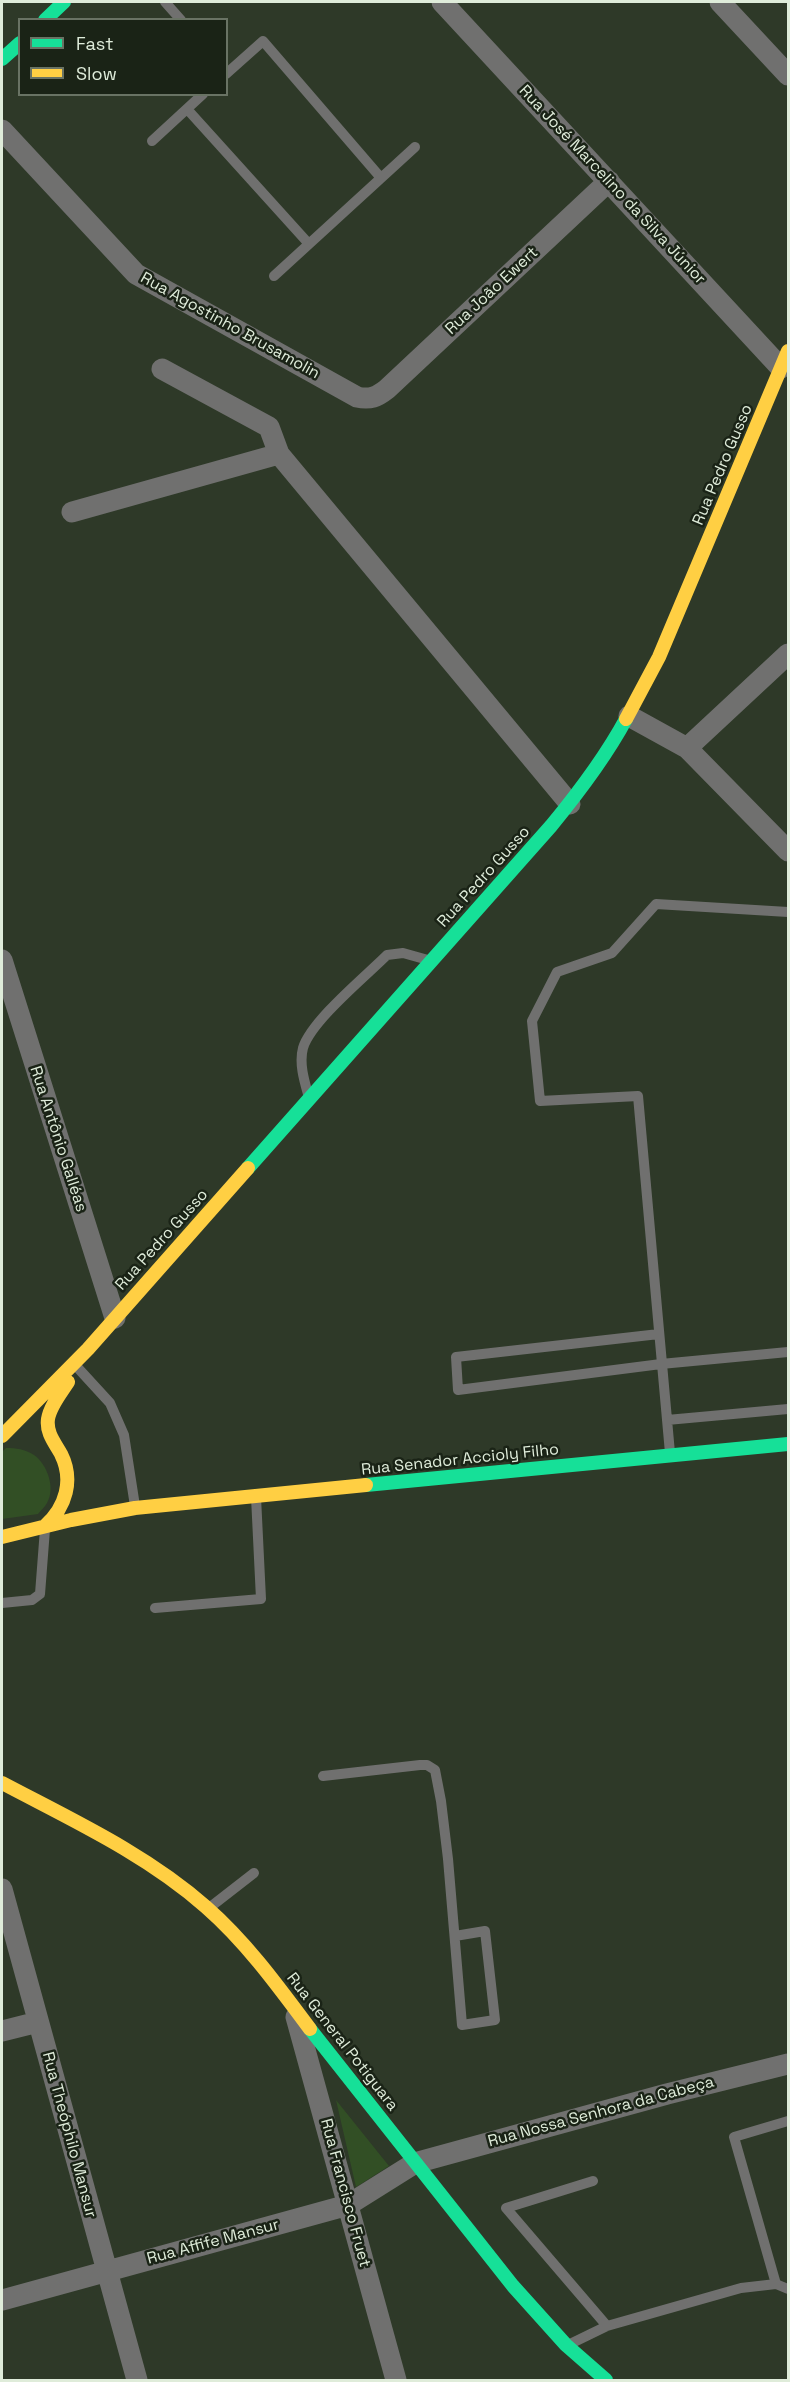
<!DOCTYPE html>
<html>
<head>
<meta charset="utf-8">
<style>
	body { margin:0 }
	#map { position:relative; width:790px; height:2382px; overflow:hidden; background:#2e3928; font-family:"Space Grotesk",sans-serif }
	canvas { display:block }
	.frame { position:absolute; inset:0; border:3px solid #dfecda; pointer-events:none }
	.legend { position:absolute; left:18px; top:18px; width:210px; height:78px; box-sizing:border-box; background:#1a2316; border:2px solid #697364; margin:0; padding:8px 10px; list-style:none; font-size:18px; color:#dfecda }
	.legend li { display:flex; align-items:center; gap:12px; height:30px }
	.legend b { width:30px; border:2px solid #697364 }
</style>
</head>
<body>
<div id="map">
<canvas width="790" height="2382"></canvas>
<div class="frame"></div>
<ul class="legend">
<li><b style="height:8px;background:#16e098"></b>Fast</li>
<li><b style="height:8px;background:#ffcf43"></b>Slow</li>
</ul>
</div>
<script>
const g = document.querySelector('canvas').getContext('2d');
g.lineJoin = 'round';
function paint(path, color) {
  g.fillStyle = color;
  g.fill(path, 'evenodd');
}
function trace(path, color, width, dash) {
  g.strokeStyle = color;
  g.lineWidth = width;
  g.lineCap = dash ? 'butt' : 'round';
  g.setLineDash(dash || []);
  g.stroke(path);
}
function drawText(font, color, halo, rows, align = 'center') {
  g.font = font + ' "Space Grotesk",sans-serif';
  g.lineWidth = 5;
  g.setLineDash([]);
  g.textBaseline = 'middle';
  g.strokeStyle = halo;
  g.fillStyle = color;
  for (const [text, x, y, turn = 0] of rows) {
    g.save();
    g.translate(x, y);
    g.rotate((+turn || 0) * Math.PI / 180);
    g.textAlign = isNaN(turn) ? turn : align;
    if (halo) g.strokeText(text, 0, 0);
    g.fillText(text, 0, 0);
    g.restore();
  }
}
const green = new Path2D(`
	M 6,1448 C 16,1448 25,1449 34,1455 C 47,1464 56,1488 47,1503 C 45,1507 41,1510 38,1514 L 2,1519 L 2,1452 Z
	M 336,2100 L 389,2166 L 356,2187 Z`);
const lane = new Path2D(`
	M 165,2 L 181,20
	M 226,74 L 263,41 L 381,178
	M 187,109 L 309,244
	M 152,141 L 203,94
	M 274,276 L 415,147
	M 308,1094 C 304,1080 299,1063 303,1048 C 311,1021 366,976 387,955 L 403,953 L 428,960
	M 659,1334 L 456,1357 L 458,1390 L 661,1364 L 788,1352
	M 77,1367 L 110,1403 L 124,1435 L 135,1506
	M 667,1420 L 788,1409
	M 670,1453 L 638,1096 L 540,1101 L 532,1021 L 557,972 L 612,953 L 656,904 L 788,912
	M 2,1603 L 32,1600 L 40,1594 L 45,1529
	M 155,1608 L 261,1599 L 256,1497
	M 323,1776 L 420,1765 L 427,1765 L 435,1770 L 441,1801 L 448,1859 L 462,2025 L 495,2020 L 485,1931 L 455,1936
	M 209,1908 L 254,1873
	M 593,2181 L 506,2208 L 607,2326
	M 776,2284 L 734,2137 L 788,2121
	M 570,2344 L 607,2326 L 741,2288 L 776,2284 L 788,2289`);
const street = new Path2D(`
	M 442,2 L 781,368
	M 720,2 L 788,75
	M 2,130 L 136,274 L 357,397 C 370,400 377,397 387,389 L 609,181
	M 162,369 L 269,427 L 279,454 L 570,804
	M 72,512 L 279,454
	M 629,716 L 687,748 L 788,851
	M 687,748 L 788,654
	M 2,960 L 115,1318
	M 2,1889 L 137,2380
	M 296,2017 L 396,2380
	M 2,2031 L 38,2022
	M 2,2300 L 348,2205 L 415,2163 L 667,2094 L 788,2064`);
const fast = new Path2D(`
	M 45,20 L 64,2
	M 2,59 L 20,43
	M 248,1168 L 551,826 C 579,792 605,758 626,719
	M 366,1485 L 788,1444
	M 310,2029 L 513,2286 L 566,2345 L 606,2380`);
const slow = new Path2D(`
	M 626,719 L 659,657 L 788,351
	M 2,1436 L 88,1349 L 248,1168
	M 45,1526 C 66,1507 74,1480 61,1454 C 55,1443 46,1433 48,1419 C 50,1406 61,1393 68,1382
	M 2,1537 L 71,1520 L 135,1508 L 366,1485
	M 2,1783 C 72,1820 146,1854 206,1907 C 246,1942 278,1986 310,2029`);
const streetNames = [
	["Rua José Marcelino da Silva Júnior",612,185,47],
	["Rua João Ewert",492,291,-43],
	["Rua Agostinho Brusamolin",230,326,29],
	["Rua Pedro Gusso",723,465,-67],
	["Rua Pedro Gusso",484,877,-48],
	["Rua Antônio Galléas",58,1139,72],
	["Rua Pedro Gusso",162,1240,-48],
	["Rua Senador Accioly Filho",460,1460,-6],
	["Rua General Potiguara",342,2042,52],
	["Rua Nossa Senhora da Cabeça",601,2112,-15],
	["Rua Theóphilo Mansur",69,2135,75],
	["Rua Francisco Fruet",345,2193,75],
	["Rua Affife Mansur",213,2242,-15]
];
paint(green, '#324f25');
trace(lane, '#70706f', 10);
trace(street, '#70706f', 21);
trace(fast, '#16e098', 14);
trace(slow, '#ffcf43', 14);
drawText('16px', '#dfecda', '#1a2316', streetNames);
</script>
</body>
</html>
